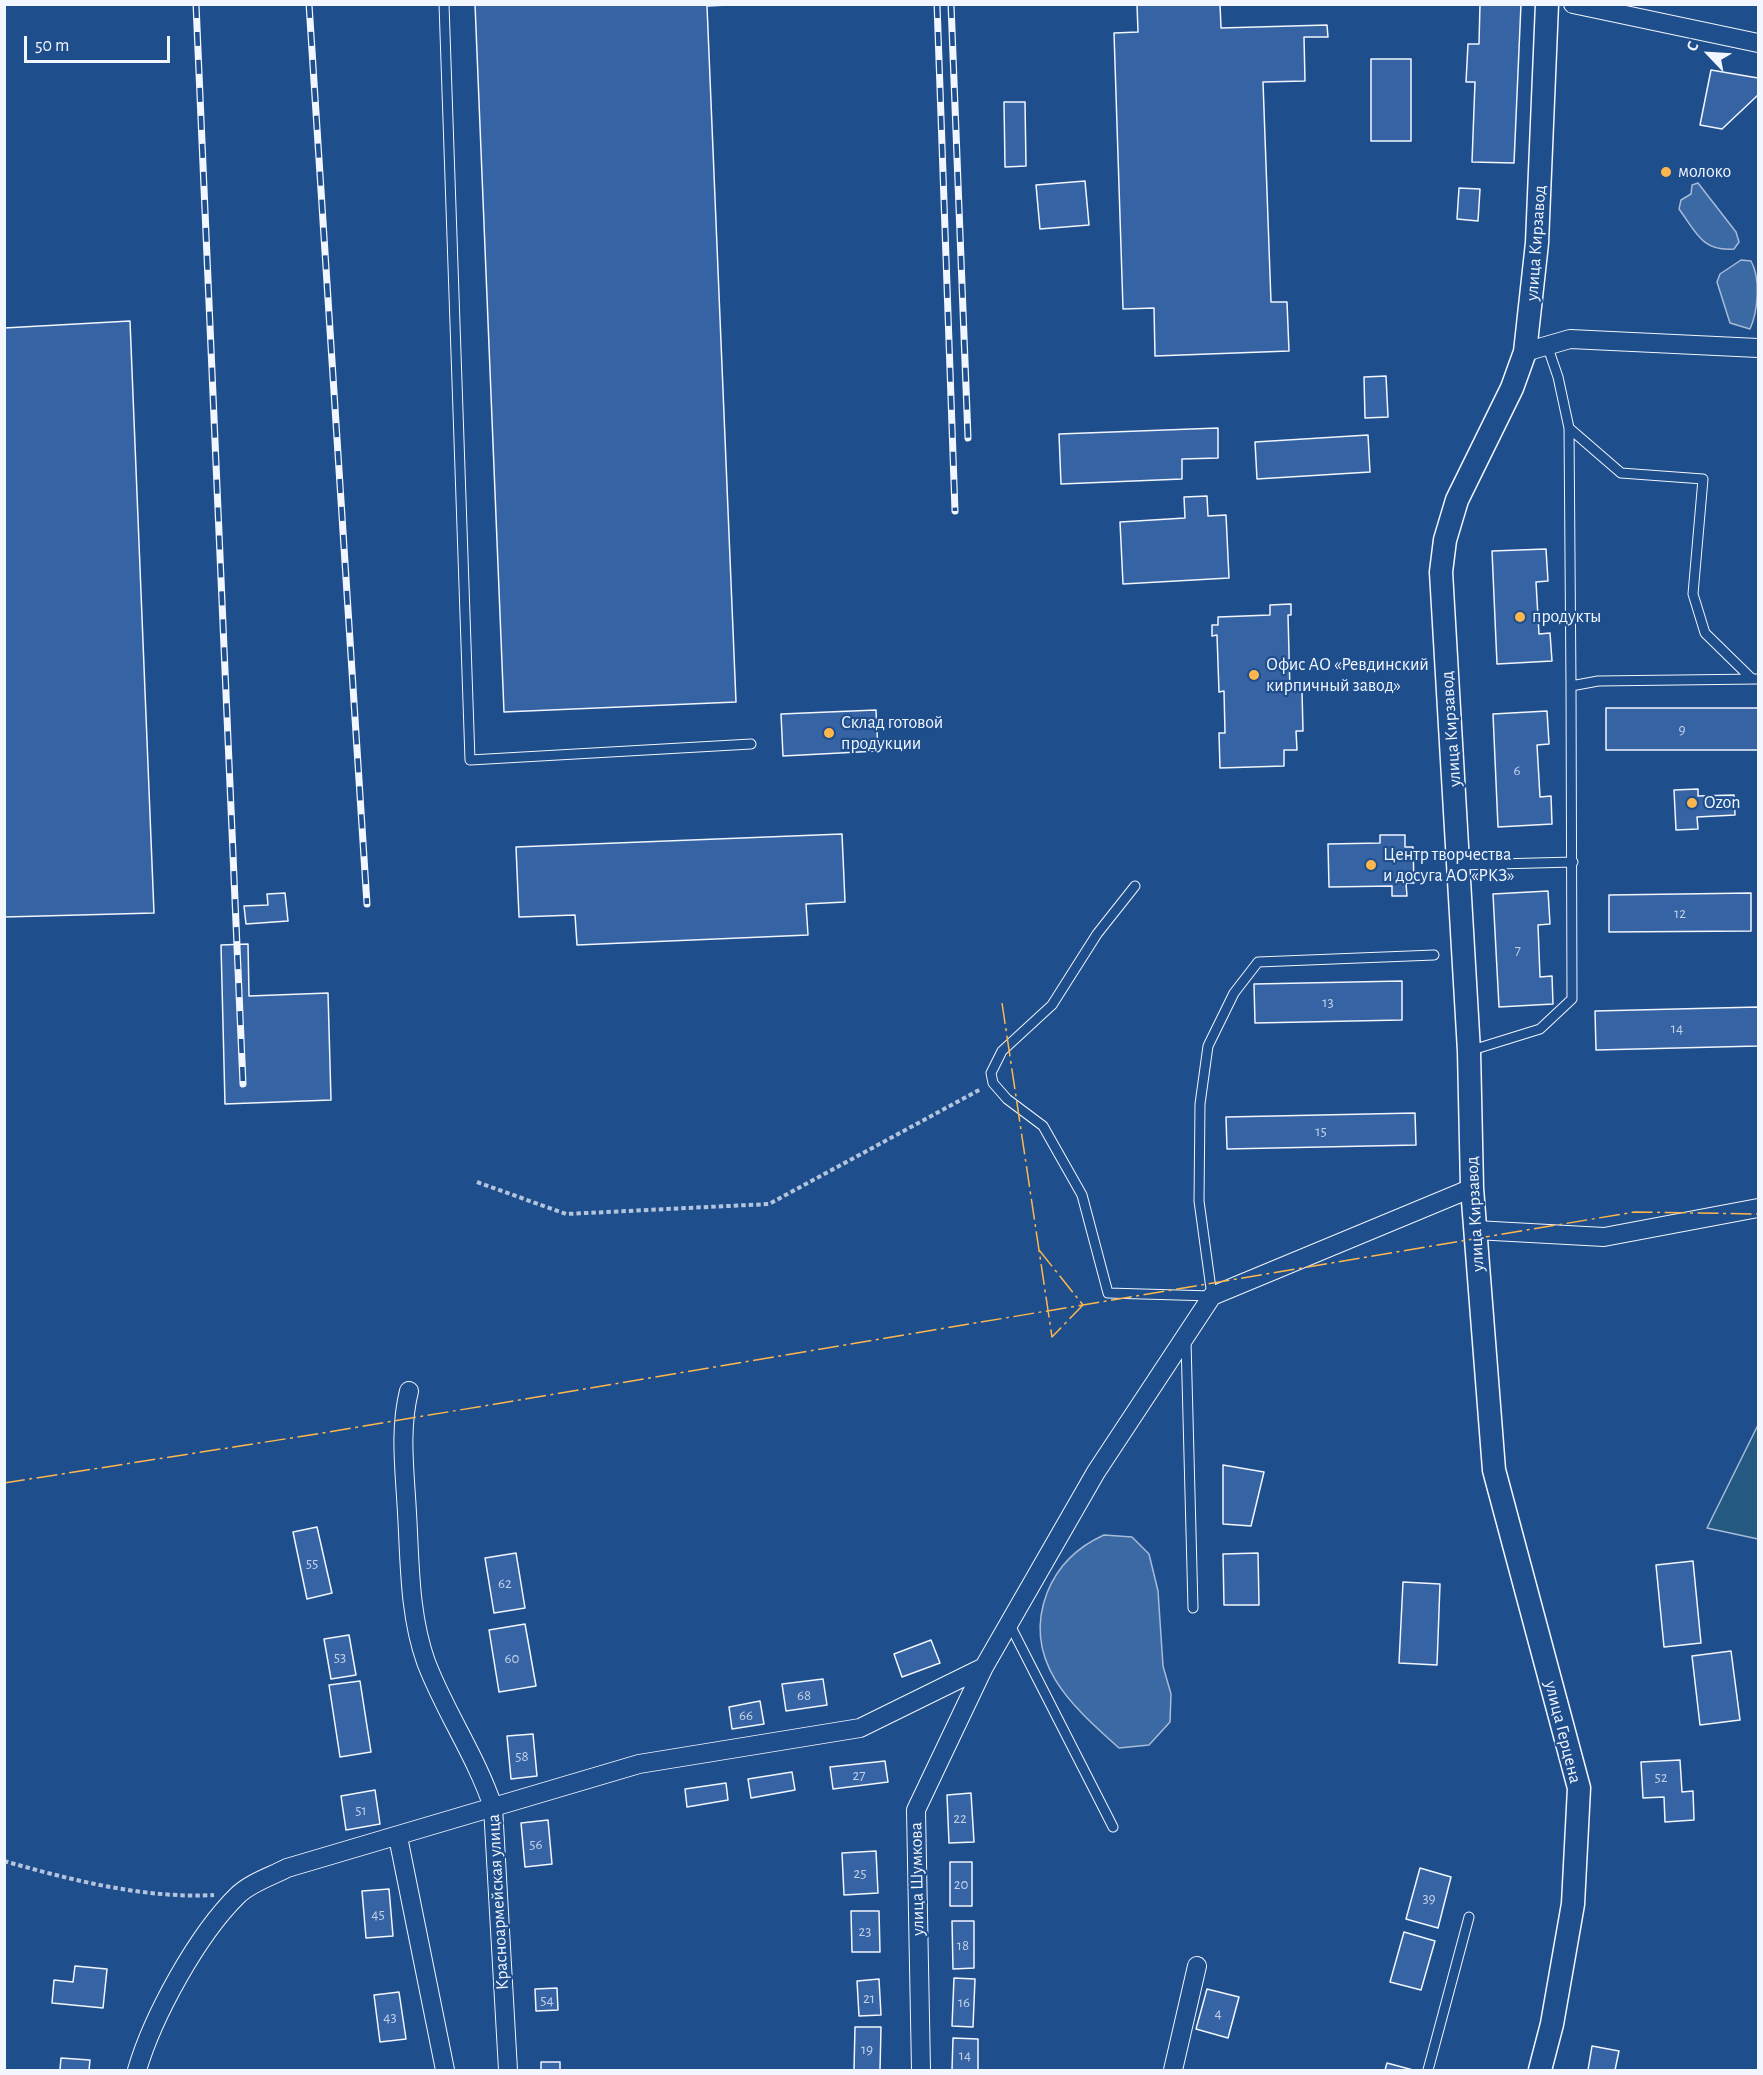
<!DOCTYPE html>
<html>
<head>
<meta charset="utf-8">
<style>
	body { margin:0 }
	#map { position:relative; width:1763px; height:2075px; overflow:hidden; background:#1f4e8c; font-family:"Alegreya Sans",sans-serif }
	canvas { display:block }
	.frame { position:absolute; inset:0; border:6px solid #f2f6ff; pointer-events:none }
	.north { position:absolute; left:1679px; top:24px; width:60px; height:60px; -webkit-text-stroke:4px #1f4e8c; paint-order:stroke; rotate:295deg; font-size:16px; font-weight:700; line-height:24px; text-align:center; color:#f2f6ff }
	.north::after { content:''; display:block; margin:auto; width:21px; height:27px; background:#f2f6ff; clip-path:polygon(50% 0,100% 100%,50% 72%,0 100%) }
	.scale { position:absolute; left:24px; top:36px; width:146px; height:27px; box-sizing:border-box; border:3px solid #f2f6ff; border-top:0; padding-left:8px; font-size:18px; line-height:21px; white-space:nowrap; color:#f2f6ff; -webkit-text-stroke:4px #1f4e8c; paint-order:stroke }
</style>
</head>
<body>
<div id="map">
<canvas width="1763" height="2075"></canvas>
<div class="frame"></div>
<div class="north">С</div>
<div class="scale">50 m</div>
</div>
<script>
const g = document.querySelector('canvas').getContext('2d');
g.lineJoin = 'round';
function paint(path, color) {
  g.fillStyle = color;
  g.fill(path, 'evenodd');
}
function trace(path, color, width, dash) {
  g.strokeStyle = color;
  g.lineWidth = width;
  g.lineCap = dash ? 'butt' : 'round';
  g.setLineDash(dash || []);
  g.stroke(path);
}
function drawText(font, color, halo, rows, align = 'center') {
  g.font = font + ' "Alegreya Sans",sans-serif';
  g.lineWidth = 4.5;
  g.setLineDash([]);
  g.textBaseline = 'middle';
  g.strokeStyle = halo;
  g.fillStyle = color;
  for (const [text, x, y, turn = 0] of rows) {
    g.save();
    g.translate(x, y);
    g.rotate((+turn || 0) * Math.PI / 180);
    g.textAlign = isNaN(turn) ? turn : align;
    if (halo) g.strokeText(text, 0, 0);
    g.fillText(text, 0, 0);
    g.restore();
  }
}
const green = new Path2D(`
	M 1758,1425 L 1758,1539 L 1707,1528 Z`);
const water = new Path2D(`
	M 1698,183 L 1736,232 L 1739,242 L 1734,249 C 1702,252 1696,232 1679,209 L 1681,200 L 1691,194 L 1692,185 Z
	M 1741,260 L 1751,261 C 1761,279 1758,311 1750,329 L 1730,323 L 1717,282 L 1720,274 Z
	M 1104,1535 L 1132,1537 L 1149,1554 L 1158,1591 L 1163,1666 L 1171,1694 L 1170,1722 L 1149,1745 L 1119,1748 C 1072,1706 1021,1661 1047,1593 C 1058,1565 1077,1547 1104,1535 Z`);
const building = new Path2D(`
	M 475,4 L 748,4 L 707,6 L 736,702 L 504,712 Z
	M 1137,4 L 1220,4 L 1221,28 L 1327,25 L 1328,37 L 1304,37 L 1305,81 L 1263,82 L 1271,302 L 1287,302 L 1289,351 L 1155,356 L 1154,308 L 1123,309 L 1114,33 L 1138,32 Z
	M 1480,4 L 1521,4 L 1514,163 L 1472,162 L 1475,82 L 1466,82 L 1468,44 L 1479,44 Z
	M 1371,59 L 1411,59 L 1411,141 L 1371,141 Z
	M 1711,70 L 1758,78 L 1758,95 L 1722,129 L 1700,125 Z
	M 1004,102 L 1025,102 L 1026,166 L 1005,167 Z
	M 1085,181 L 1089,225 L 1040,229 L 1036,185 Z
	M 1459,188 L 1480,189 L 1478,221 L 1457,219 Z
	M 130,321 L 154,913 L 4,917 L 4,328 Z
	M 1386,376 L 1388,417 L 1365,418 L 1364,377 Z
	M 1218,428 L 1218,458 L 1182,459 L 1182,479 L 1061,484 L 1059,434 Z
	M 1368,435 L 1370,472 L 1257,479 L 1255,442 Z
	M 1207,496 L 1208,516 L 1226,515 L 1229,578 L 1123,584 L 1120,522 L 1185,518 L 1184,497 Z
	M 1546,549 L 1548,581 L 1536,582 L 1539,634 L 1550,633 L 1552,661 L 1497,664 L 1492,551 Z
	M 1291,604 L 1291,615 L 1288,615 L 1290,691 L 1302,691 L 1303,731 L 1296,731 L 1297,750 L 1284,750 L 1284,766 L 1220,768 L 1219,733 L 1225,733 L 1224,691 L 1219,692 L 1217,635 L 1212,636 L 1212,625 L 1218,625 L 1218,617 L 1270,615 L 1270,605 Z
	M 1606,708 L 1758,708 L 1758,750 L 1606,750 Z
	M 876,710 L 878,751 L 783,756 L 781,714 Z
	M 1547,711 L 1549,744 L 1537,745 L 1540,797 L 1551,796 L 1552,824 L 1498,827 L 1493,714 Z
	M 1698,789 L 1698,796 L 1734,795 L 1735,815 L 1697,817 L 1698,829 L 1676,830 L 1674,790 Z
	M 842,834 L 845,902 L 806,904 L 808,935 L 577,945 L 575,915 L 519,917 L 516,847 Z
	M 1380,835 L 1405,835 L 1405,847 L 1413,847 L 1414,883 L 1406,883 L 1407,896 L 1392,896 L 1392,886 L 1329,887 L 1328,844 L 1380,843 Z
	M 1548,891 L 1550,924 L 1538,925 L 1540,977 L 1552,976 L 1553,1004 L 1499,1007 L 1493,894 Z
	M 285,893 L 288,921 L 246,924 L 244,906 L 268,905 L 267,894 Z
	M 1751,893 L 1751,931 L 1609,932 L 1609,895 Z
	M 248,944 L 249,996 L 328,993 L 331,1100 L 225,1104 L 221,945 Z
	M 1402,981 L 1402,1020 L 1255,1023 L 1254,984 Z
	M 1758,1007 L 1758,1046 L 1596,1050 L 1595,1011 Z
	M 1415,1113 L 1416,1145 L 1227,1149 L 1226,1117 Z
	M 1223,1465 L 1264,1472 L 1251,1526 L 1223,1524 Z
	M 317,1527 L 332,1593 L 307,1599 L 293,1532 Z
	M 516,1553 L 525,1608 L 494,1613 L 485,1558 Z
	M 1258,1553 L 1259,1605 L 1224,1605 L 1223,1554 Z
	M 1693,1561 L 1701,1643 L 1664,1647 L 1656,1565 Z
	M 1403,1582 L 1440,1584 L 1437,1665 L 1399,1663 Z
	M 525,1624 L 536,1686 L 499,1692 L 489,1630 Z
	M 349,1635 L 356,1675 L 331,1679 L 324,1639 Z
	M 931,1640 L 940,1663 L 902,1677 L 894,1654 Z
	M 1731,1651 L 1740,1720 L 1700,1725 L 1692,1656 Z
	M 823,1679 L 827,1705 L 786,1711 L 782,1684 Z
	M 360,1681 L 371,1752 L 340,1757 L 329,1685 Z
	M 760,1701 L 764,1724 L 732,1729 L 729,1707 Z
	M 533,1734 L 537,1776 L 511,1779 L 507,1736 Z
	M 1680,1760 L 1682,1792 L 1693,1791 L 1694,1820 L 1665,1822 L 1664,1797 L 1643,1798 L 1641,1762 Z
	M 885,1761 L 888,1782 L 833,1789 L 830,1767 Z
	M 792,1772 L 795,1790 L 751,1798 L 748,1779 Z
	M 726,1783 L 728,1800 L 687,1807 L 685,1789 Z
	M 375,1790 L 380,1824 L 346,1830 L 341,1796 Z
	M 971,1793 L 974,1842 L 949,1843 L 947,1795 Z
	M 548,1820 L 552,1864 L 525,1867 L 521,1823 Z
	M 876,1851 L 878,1893 L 844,1895 L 842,1853 Z
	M 950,1862 L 972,1862 L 972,1906 L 950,1906 Z
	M 1420,1868 L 1451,1877 L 1438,1928 L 1406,1919 Z
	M 389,1889 L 393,1936 L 366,1938 L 362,1891 Z
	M 851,1911 L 879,1911 L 880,1952 L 852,1952 Z
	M 952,1921 L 974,1921 L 974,1968 L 953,1969 Z
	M 1404,1932 L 1435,1941 L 1421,1990 L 1390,1982 Z
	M 75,1966 L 107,1969 L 103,2008 L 52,2003 L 54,1980 L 73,1982 Z
	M 954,1978 L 975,1979 L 973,2027 L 952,2026 Z
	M 879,1979 L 881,2015 L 859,2016 L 857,1981 Z
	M 557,1988 L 558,2010 L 536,2011 L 535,1989 Z
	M 1207,1989 L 1239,1997 L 1228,2038 L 1196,2029 Z
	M 399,1992 L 406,2039 L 380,2042 L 374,1995 Z
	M 855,2027 L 881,2027 L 880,2070 L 854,2070 Z
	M 953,2038 L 978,2039 L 978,2070 L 952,2070 Z
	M 1592,2046 L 1619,2051 L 1615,2070 L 1588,2070 Z
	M 61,2058 L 90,2060 L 89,2070 L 60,2070 Z
	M 541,2062 L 560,2062 L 560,2070 L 541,2070 Z
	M 1387,2063 L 1413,2070 L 1385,2070 Z`);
const path = new Path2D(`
	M 477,1182 L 566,1214 L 769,1204 L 981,1089
	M 4,1861 C 71,1880 145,1899 214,1895`);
const service = new Path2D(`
	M 444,4 L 470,760 L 751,744
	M 1547,345 L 1558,377 L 1569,428 L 1621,473 L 1703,479 L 1693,594 L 1705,633 L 1752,679
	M 1569,428 L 1571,686
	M 1459,865 L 1573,862
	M 1135,886 L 1097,934 L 1052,1005 L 1002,1051 L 991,1073 L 993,1083 L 1007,1099 L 1043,1126 L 1082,1195 L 1108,1293 L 1212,1296 L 1199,1201 L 1200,1104 L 1208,1046 L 1234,993 L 1258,962 L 1434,955
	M 1469,1051 L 1540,1029 L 1572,999 L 1571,686 L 1598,681 L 1758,679
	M 1186,1341 L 1193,1608
	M 1009,1623 L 1113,1827
	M 1428,2070 L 1469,1917`);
const minor = new Path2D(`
	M 1573,4 L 1758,43
	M 1525,352 L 1570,339 L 1758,348
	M 1475,1230 L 1604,1237 L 1758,1208
	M 409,1391 C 399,1431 405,1473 407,1513 C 410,1563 409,1614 426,1662 C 445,1712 476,1756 493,1807 L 508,2070
	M 398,1837 L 445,2070
	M 137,2070 C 153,2016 197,1935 238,1895 C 250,1883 272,1876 287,1868 L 639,1764 L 860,1728 L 984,1667
	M 921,2070 L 916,1810 L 984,1667 L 1096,1472 L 1212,1296 L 1472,1188
	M 1173,2070 L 1197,1966`);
const tertiary = new Path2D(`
	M 1540,2070 L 1552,2024 L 1573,1904 L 1579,1788 L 1494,1470 L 1472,1188 L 1469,1051 L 1441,572 L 1445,540 L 1457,500 L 1512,388 L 1525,352 L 1537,243 L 1547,4`);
const rail = new Path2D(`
	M 196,4 L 243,1084
	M 309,4 L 367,904
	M 937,4 L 955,511
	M 951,4 L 968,438`);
const power = new Path2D(`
	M 1002,1003 L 1052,1337 L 1083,1305
	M 1039,1250 L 1083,1305
	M 4,1483 L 323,1433 L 1634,1212 L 1758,1214`);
const markers = [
	[1666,172,6,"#ffb74d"],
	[1520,617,6,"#ffb74d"],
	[1254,675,6,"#ffb74d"],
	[829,733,6,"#ffb74d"],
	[1692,803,6,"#ffb74d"],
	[1371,865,6,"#ffb74d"]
];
const numberNames = [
	["9",1682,729],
	["6",1517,770],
	["12",1680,913],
	["7",1518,950],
	["13",1328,1002],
	["14",1677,1028],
	["15",1321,1131],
	["55",312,1563],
	["62",505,1583],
	["53",340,1657],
	["60",512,1658],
	["68",804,1695],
	["66",746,1715],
	["58",522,1756],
	["27",859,1775],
	["52",1661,1777],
	["51",361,1810],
	["22",960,1818],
	["56",536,1844],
	["25",860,1873],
	["20",961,1884],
	["39",1429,1898],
	["45",378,1914],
	["23",865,1931],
	["18",963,1945],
	["21",869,1998],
	["54",547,2000],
	["16",964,2002],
	["4",1218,2013],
	["43",390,2017],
	["19",867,2049],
	["14",965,2055]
];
const poiNames = [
	["молоко",1678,172],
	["продукты",1532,617],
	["Офис АО «Ревдинский",1266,665],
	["кирпичный завод»",1266,686],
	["Склад готовой",841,723],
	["продукции",841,744],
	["Ozon",1704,803],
	["Центр творчества",1383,855],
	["и досуга АО «РКЗ»",1383,876]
];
const streetNames = [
	["улица Кирзавод",1536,243,-86],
	["улица Кирзавод",1451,729,-94],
	["улица Кирзавод",1475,1214,-93],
	["улица Герцена",1563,1732,76],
	["улица Шумкова",917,1879,-91],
	["Красноармейская улица",498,1902,-93]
];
paint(green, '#245a82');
trace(green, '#a8bbd7', 1.5);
paint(water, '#3b69a3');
trace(water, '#a8bbd7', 1.5);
paint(building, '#3563a3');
trace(building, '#f2f6ff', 1.5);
trace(service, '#f2f6ff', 11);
trace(minor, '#f2f6ff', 20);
trace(tertiary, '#f2f6ff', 25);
trace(path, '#b3c4dc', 4, [4.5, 3]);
trace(service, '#1f4e8c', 9);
trace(minor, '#1f4e8c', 18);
trace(tertiary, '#1f4e8c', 22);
trace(rail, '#f2f6ff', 7);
trace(rail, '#1f4e8c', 4.5, [14]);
trace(power, '#ffb74d', 1.5, [21, 4.5, 3, 4.5]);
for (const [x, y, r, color] of markers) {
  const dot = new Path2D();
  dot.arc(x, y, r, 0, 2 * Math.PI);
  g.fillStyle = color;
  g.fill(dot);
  trace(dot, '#1f4e8c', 2);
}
drawText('15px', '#c3d1e8', null, numberNames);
drawText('18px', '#f2f6ff', '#1f4e8c', poiNames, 'left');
drawText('18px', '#f2f6ff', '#1f4e8c', streetNames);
</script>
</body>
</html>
